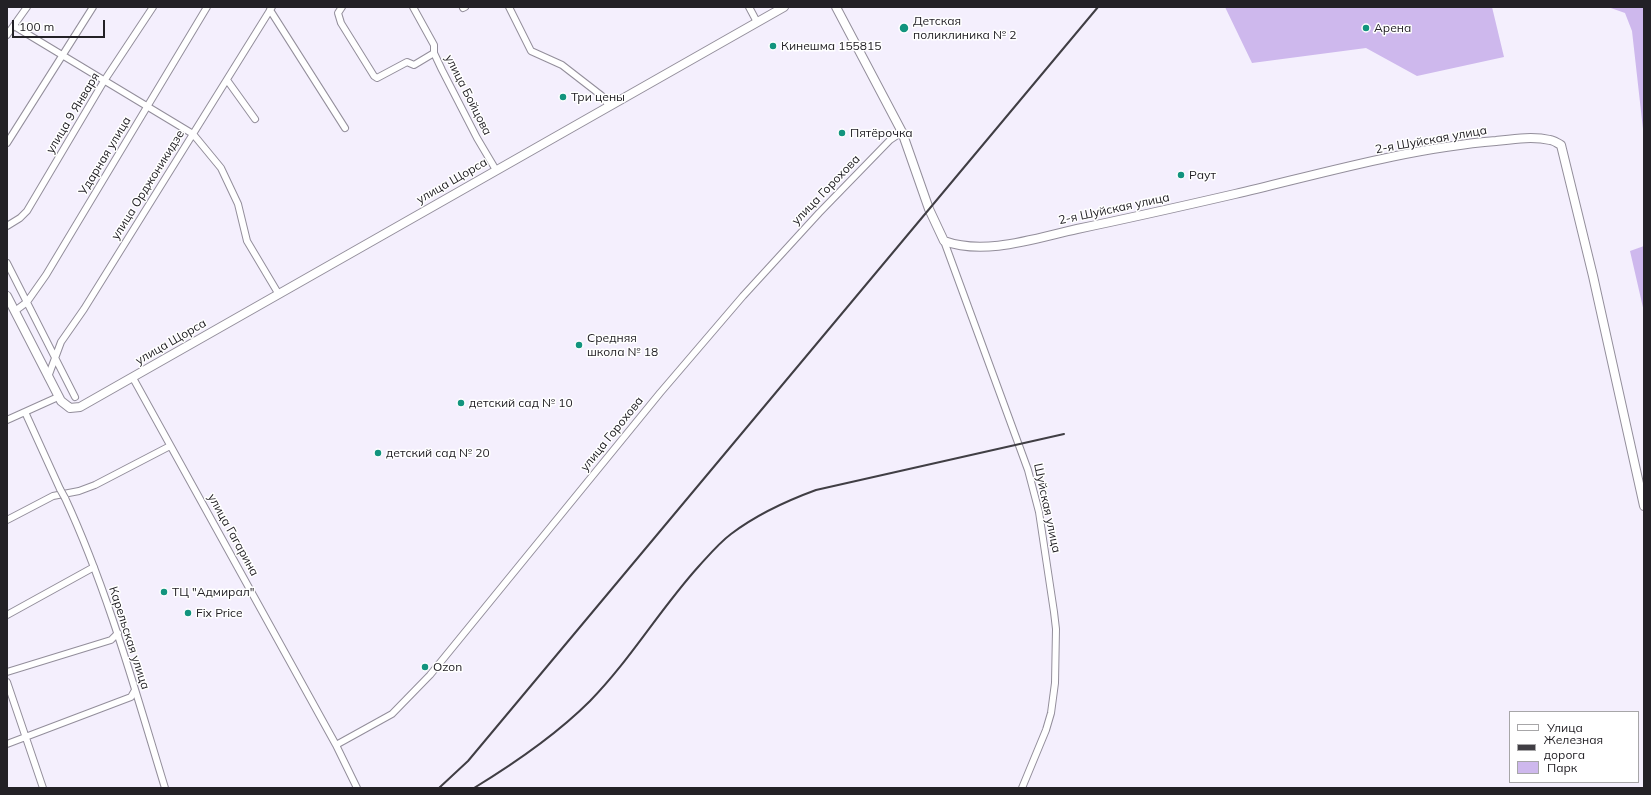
<!DOCTYPE html>
<html>
<head>
<meta charset="utf-8">
<style>
	body { margin:0 }
	#map { position:relative; width:1651px; height:795px; overflow:hidden; background:#f4effd; font-family:Mulish,sans-serif }
	canvas { display:block }
	.frame { position:absolute; inset:0; border:8px solid #232126; pointer-events:none }
	.legend { position:absolute; left:1509px; top:711px; width:130px; height:72px; box-sizing:border-box; background:#fff; border:1px solid #a7a6a8; margin:0; padding:5px 7px; list-style:none; font-size:12px; color:#232126 }
	.legend li { display:flex; align-items:center; gap:8px; height:20px }
	.legend b { width:20px; border:1px solid #a7a6a8 }
	.scale { position:absolute; left:12px; top:20px; width:93px; height:18px; box-sizing:border-box; border:2px solid #232126; border-top:0; padding-left:5px; font-size:12px; line-height:14px; white-space:nowrap; color:#232126; -webkit-text-stroke:3px #fff; paint-order:stroke }
</style>
</head>
<body>
<div id="map">
<canvas width="1651" height="795"></canvas>
<div class="frame"></div>
<ul class="legend">
<li><b style="height:5px;background:#fff"></b>Улица</li>
<li><b style="height:5px;background:#403e44"></b>Железная дорога</li>
<li><b style="height:11px;background:#ceb8ed"></b>Парк</li>
</ul>
<div class="scale">100 m</div>
</div>
<script>
const g = document.querySelector('canvas').getContext('2d');
g.lineJoin = 'round';
function paint(path, color) {
  g.fillStyle = color;
  g.fill(path, 'evenodd');
}
function trace(path, color, width, dash) {
  g.strokeStyle = color;
  g.lineWidth = width;
  g.lineCap = dash ? 'butt' : 'round';
  g.setLineDash(dash || []);
  g.stroke(path);
}
function drawText(font, color, halo, rows, align = 'center') {
  g.font = font + ' Mulish,sans-serif';
  g.lineWidth = 3;
  g.setLineDash([]);
  g.textBaseline = 'middle';
  g.strokeStyle = halo;
  g.fillStyle = color;
  for (const [text, x, y, turn = 0] of rows) {
    g.save();
    g.translate(x, y);
    g.rotate((+turn || 0) * Math.PI / 180);
    g.textAlign = isNaN(turn) ? turn : align;
    if (halo) g.strokeText(text, 0, 0);
    g.fillText(text, 0, 0);
    g.restore();
  }
}
const green = new Path2D(`
	M 1225,7 L 1492,7 L 1504,57 L 1417,76 L 1366,48 L 1252,63 Z
	M 1608,7 L 1644,7 L 1644,138 L 1632,31 L 1625,13 Z
	M 1644,246 L 1644,312 L 1630,251 Z`);
const minor = new Path2D(`
	M 342,7 L 338,13 L 341,23 L 374,76 L 377,78 L 407,62 L 414,65 L 434,53
	M 413,7 L 434,45 L 434,53 L 442,70 L 477,138 L 496,170
	M 509,7 L 531,51 L 562,65 L 602,96 L 609,106
	M 749,7 L 757,22
	M 463,8 L 465,7
	M 270,10 L 345,128
	M 14,26 L 193,134 L 221,168 L 238,204 L 247,241 L 278,293
	M 7,35 L 27,7
	M 227,80 L 255,119
	M 7,143 L 93,7
	M 7,226 L 20,218 L 27,211 L 104,81 L 153,7
	M 944,241 L 1028,470 L 1039,512 L 1054,612 L 1056,629 L 1055,683 L 1051,713 L 1046,730 L 1022,788
	M 7,263 L 75,397
	M 15,311 L 27,302 L 46,275 L 207,7
	M 48,377 L 61,342 L 84,309 L 272,7
	M 133,378 L 336,745 L 357,788
	M 25,412 L 60,489
	M 7,420 L 58,397
	M 65,498 C 108,591 135,690 165,788
	M 7,520 L 53,496 L 79,491 L 95,485 L 170,446
	M 7,615 L 94,567
	M 7,672 L 111,640 L 118,633
	M 7,682 L 43,788
	M 7,744 L 131,697 L 135,690
	M 336,745 L 392,714 L 430,675 L 660,393 L 743,296 L 819,213 L 890,140 L 902,132`);
const tertiary = new Path2D(`
	M 836,7 L 902,132 L 929,209 L 944,241 C 985,256 1036,238 1077,229 C 1130,218 1183,206 1235,194 C 1320,174 1409,148 1496,141 C 1513,139 1533,136 1550,140 C 1553,140 1557,143 1561,145 L 1593,276 L 1644,506
	M 7,296 L 61,401 L 70,408 L 80,407 L 784,7`);
const rail = new Path2D(`
	M 439,788 L 468,761 L 1098,7
	M 474,788 C 515,763 556,735 590,701 C 631,659 660,609 699,566 C 709,555 719,543 731,534 C 756,515 786,501 816,490 L 1064,434`);
const minorBridge = new Path2D(`
	M 60,489 L 65,498`);
const markers = [
	[904,28,5,"#12947e"],
	[1366,28,4,"#12947e"],
	[773,46,4,"#12947e"],
	[563,97,4,"#12947e"],
	[842,133,4,"#12947e"],
	[1181,175,4,"#12947e"],
	[579,345,4,"#12947e"],
	[461,403,4,"#12947e"],
	[378,453,4,"#12947e"],
	[164,592,4,"#12947e"],
	[188,613,4,"#12947e"],
	[425,667,4,"#12947e"]
];
const poiNames = [
	["Детская",913,21],
	["поликлиника № 2",913,35],
	["Арена",1374,28],
	["Кинешма 155815",781,46],
	["Три цены",571,97],
	["Пятёрочка",850,133],
	["Раут",1189,175],
	["Средняя",587,338],
	["школа № 18",587,352],
	["детский сад № 10",469,403],
	["детский сад № 20",386,453],
	["ТЦ \"Адмирал\"",172,592],
	["Fix Price",196,613],
	["Ozon",433,667]
];
const streetNames = [
	["улица Бойцова",468,95,63],
	["улица 9 Января",73,113,-59],
	["2-я Шуйская улица",1431,140,-10],
	["Ударная улица",105,156,-59],
	["улица Щорса",452,181,-30],
	["улица Орджоникидзе",148,185,-58],
	["улица Горохова",826,190,-46],
	["2-я Шуйская улица",1114,209,-12],
	["улица Щорса",171,342,-30],
	["улица Горохова",612,434,-51],
	["Шуйская улица",1047,508,78],
	["улица Гагарина",233,535,61],
	["Карельская улица",129,638,72]
];
paint(green, '#ceb8ed');
trace(minor, '#938e9b', 8);
trace(tertiary, '#938e9b', 10);
trace(minor, '#fff', 6);
trace(tertiary, '#fff', 8);
trace(rail, '#403e44', 2);
trace(minorBridge, '#938e9b', 8, []);
trace(minorBridge, '#fff', 6);
for (const [x, y, r, color] of markers) {
  const dot = new Path2D();
  dot.arc(x, y, r, 0, 2 * Math.PI);
  g.fillStyle = color;
  g.fill(dot);
  trace(dot, '#fff', 1.5);
}
drawText('12px', '#232126', '#fff', poiNames, 'left');
drawText('12px', '#232126', '#fff', streetNames);
</script>
</body>
</html>
